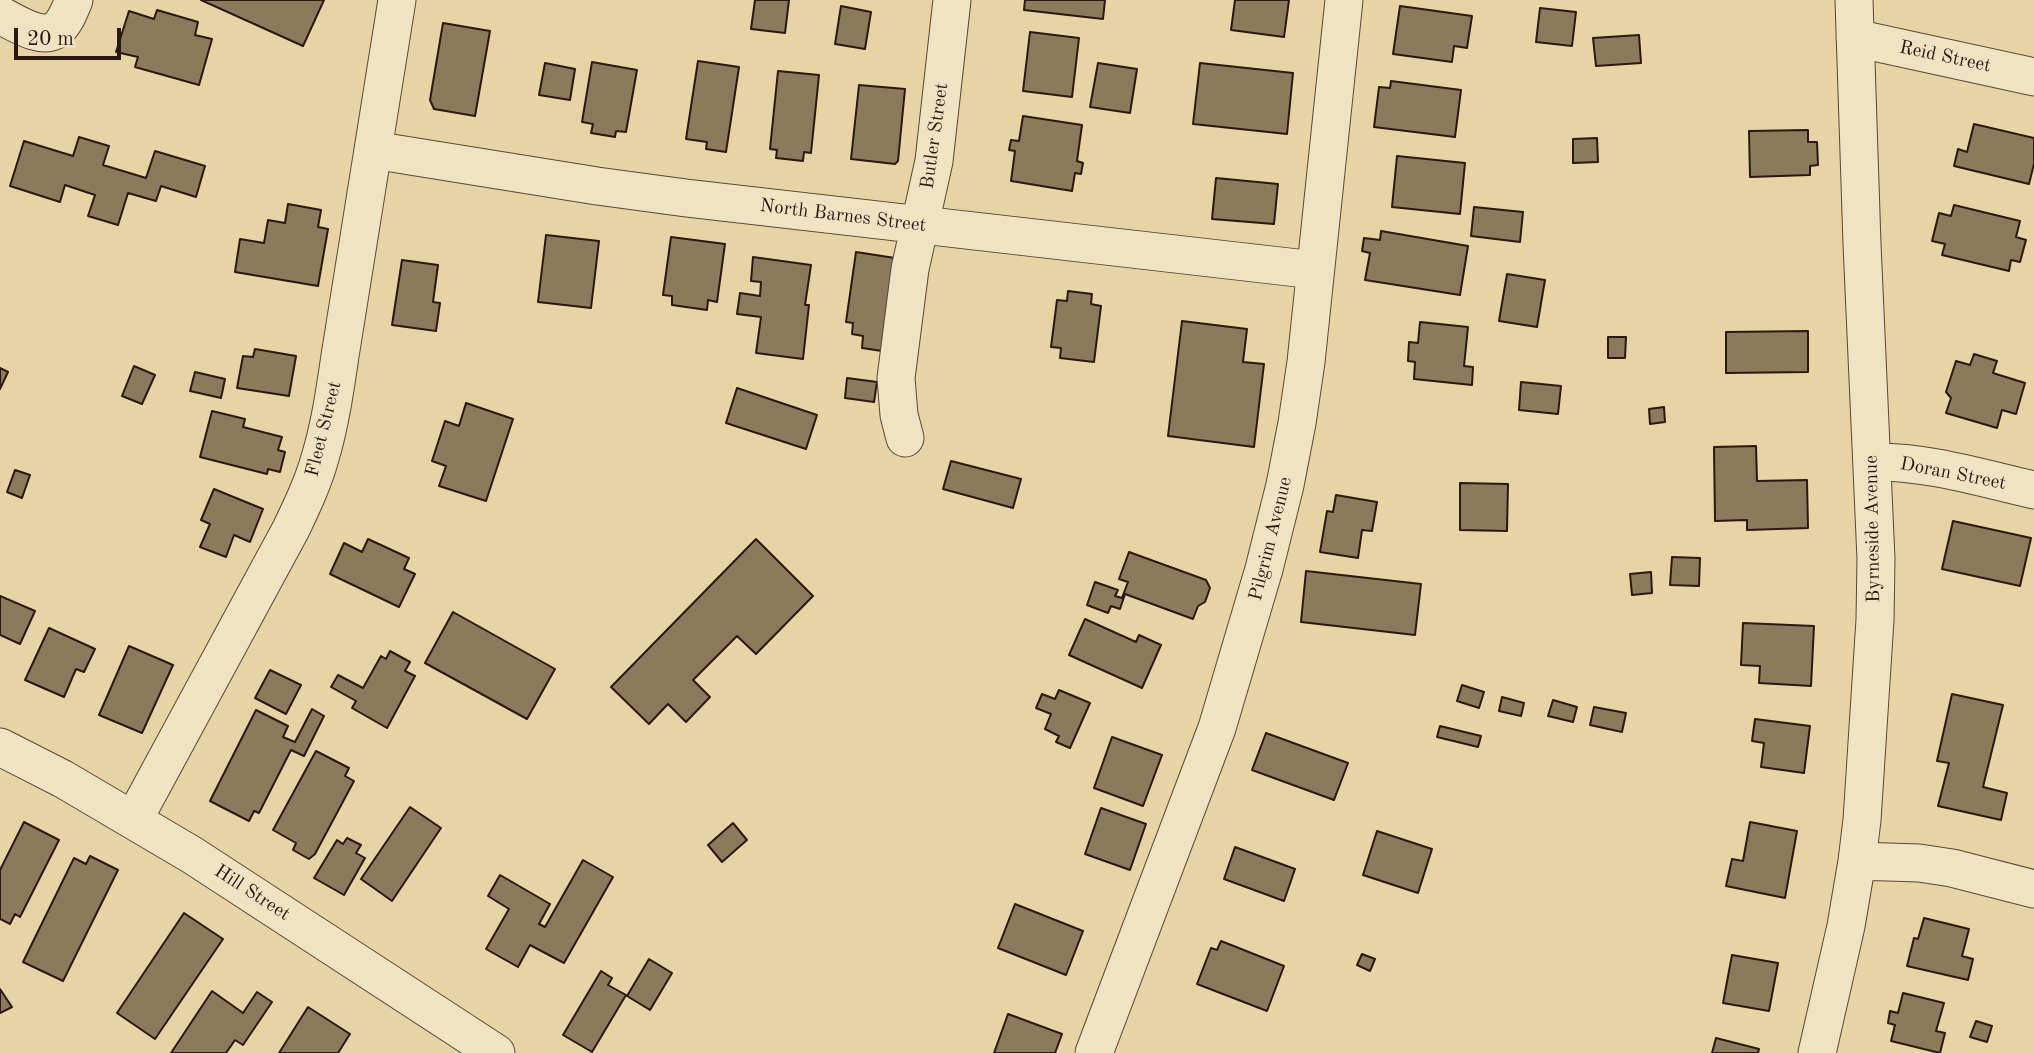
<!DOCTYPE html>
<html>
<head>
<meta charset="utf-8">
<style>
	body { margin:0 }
	#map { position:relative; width:2034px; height:1053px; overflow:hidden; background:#e6d4a5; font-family:"Old Standard TT",serif }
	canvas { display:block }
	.scale { position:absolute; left:14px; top:28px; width:107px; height:32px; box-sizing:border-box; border:4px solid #2b1810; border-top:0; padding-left:9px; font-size:21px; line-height:24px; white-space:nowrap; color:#2b1810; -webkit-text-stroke:5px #efe3c4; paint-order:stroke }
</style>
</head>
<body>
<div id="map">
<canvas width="2034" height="1053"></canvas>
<div class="scale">20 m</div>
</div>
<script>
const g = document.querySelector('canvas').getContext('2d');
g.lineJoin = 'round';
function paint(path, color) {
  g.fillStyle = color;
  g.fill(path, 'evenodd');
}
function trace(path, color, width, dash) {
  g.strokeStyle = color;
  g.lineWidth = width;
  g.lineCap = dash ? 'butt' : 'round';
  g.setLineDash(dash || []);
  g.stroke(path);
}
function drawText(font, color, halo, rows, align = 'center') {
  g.font = font + ' "Old Standard TT",serif';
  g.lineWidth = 6;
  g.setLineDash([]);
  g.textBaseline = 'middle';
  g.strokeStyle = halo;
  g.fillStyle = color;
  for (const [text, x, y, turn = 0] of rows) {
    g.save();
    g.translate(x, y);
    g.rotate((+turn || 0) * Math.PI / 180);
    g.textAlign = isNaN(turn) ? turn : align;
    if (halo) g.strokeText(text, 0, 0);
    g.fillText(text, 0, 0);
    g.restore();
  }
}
const building = new Path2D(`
	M 201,0 L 324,0 L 303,46 Z
	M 755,0 L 789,0 L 785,33 L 751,29 Z
	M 1025,0 L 1105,0 L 1103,19 L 1024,10 Z
	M 1235,0 L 1289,0 L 1284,37 L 1231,30 Z
	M 841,6 L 871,12 L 865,49 L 835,44 Z
	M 1400,6 L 1472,16 L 1467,48 L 1454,46 L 1452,62 L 1393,54 Z
	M 1540,8 L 1576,12 L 1572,46 L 1536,42 Z
	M 157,10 L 198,22 L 195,35 L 212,39 L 199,85 L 135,67 L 138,57 L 116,52 L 129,11 L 154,19 Z
	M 443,23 L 490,31 L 475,116 L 434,109 L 430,100 Z
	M 1030,32 L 1079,38 L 1072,97 L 1023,91 Z
	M 1639,35 L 1641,63 L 1596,66 L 1593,38 Z
	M 698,61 L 739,67 L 726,152 L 706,149 L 707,142 L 686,139 Z
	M 592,62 L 637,70 L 626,132 L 616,131 L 615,137 L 591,133 L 593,124 L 582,122 Z
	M 545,63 L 575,69 L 570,100 L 539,95 Z
	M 1098,63 L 1137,69 L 1130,113 L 1090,107 Z
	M 1200,63 L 1293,73 L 1287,134 L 1193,124 Z
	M 778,71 L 819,75 L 811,153 L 804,152 L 803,161 L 776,158 L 777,150 L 770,149 Z
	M 1391,81 L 1461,90 L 1455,137 L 1374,127 L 1379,87 L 1390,88 Z
	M 859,85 L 905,89 L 898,161 L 895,164 L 851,159 Z
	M 1023,116 L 1082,125 L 1077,161 L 1083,163 L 1081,174 L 1075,173 L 1072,191 L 1011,181 L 1015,151 L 1009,150 L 1011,140 L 1019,141 Z
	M 1974,124 L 2034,138 L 2034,164 L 2029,184 L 1954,166 L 1958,149 L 1967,152 Z
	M 1808,130 L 1808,142 L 1817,142 L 1818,165 L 1810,166 L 1810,175 L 1750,177 L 1749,131 Z
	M 79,137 L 109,146 L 103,165 L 146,178 L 155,151 L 205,166 L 196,197 L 161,186 L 156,201 L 128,193 L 118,225 L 88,216 L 95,195 L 65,185 L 60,202 L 10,186 L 24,141 L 73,156 Z
	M 1597,138 L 1598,162 L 1573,163 L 1573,139 Z
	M 1397,156 L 1465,163 L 1460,214 L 1392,207 Z
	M 1216,178 L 1278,184 L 1274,224 L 1212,219 Z
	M 288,204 L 321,210 L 318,227 L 328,229 L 318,286 L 235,272 L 240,239 L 264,243 L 268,220 L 285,223 Z
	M 1954,205 L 2020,221 L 2016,237 L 2026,240 L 2020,262 L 2011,260 L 2009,271 L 1942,255 L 1945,244 L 1932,241 L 1939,213 L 1951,216 Z
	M 1474,207 L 1523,212 L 1520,242 L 1471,236 Z
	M 1381,231 L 1468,246 L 1460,295 L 1365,280 L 1370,253 L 1362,251 L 1364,238 L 1380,240 Z
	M 546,235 L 599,241 L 591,308 L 538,302 Z
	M 671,237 L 725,244 L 717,302 L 708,300 L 707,310 L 672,305 L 672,296 L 663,295 Z
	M 856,252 L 895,258 L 882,351 L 862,348 L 863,336 L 852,334 L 853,323 L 846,322 Z
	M 753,257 L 811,265 L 805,305 L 809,305 L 803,359 L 756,353 L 761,317 L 737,314 L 740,293 L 760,296 L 761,282 L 751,281 Z
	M 402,260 L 438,265 L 433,302 L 440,303 L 436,331 L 392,325 Z
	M 1507,274 L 1545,280 L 1537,327 L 1499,321 Z
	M 1068,291 L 1092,294 L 1091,304 L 1101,306 L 1094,362 L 1060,358 L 1061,348 L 1051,347 L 1057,300 L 1067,301 Z
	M 1182,321 L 1247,329 L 1243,362 L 1264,364 L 1254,447 L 1168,436 Z
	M 1420,322 L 1468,327 L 1464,366 L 1473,367 L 1472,385 L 1414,379 L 1415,362 L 1408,361 L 1409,342 L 1418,343 Z
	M 1808,331 L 1808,372 L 1726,373 L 1726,332 Z
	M 1608,337 L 1626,337 L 1625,358 L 1608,358 Z
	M 255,349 L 296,356 L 289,396 L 237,388 L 243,356 L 253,357 Z
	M 1974,354 L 1997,361 L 1993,373 L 2025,383 L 2016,414 L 2002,410 L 1997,428 L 1946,413 L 1951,398 L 1946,392 L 1956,361 L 1970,365 Z
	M 134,366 L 155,375 L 142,404 L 122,396 Z
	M 0,368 L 8,372 L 0,389 Z
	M 195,372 L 225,379 L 221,398 L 190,391 Z
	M 847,378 L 877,382 L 874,402 L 845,398 Z
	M 1521,382 L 1561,386 L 1558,414 L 1519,410 Z
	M 737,388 L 817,415 L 806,449 L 726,423 Z
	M 466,403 L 513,419 L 486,501 L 439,486 L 446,466 L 432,461 L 445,421 L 459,426 Z
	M 1664,407 L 1665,422 L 1650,424 L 1649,409 Z
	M 212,411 L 245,419 L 243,427 L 282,437 L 278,450 L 285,452 L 280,472 L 268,469 L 267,474 L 200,457 Z
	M 1756,446 L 1757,481 L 1807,480 L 1808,528 L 1747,530 L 1747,520 L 1715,521 L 1714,447 Z
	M 951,461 L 1021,479 L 1013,508 L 943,489 Z
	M 15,470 L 30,475 L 22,498 L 7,492 Z
	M 1460,483 L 1508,484 L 1507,531 L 1460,530 Z
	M 214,489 L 263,509 L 250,542 L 234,535 L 226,557 L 200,547 L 210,524 L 201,520 Z
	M 1336,495 L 1377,502 L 1372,531 L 1362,530 L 1358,558 L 1320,552 L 1327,511 L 1333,512 Z
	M 1953,521 L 2031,538 L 2020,586 L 1942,569 Z
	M 368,539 L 409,558 L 404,569 L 415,574 L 399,607 L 330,574 L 344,543 L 362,552 Z
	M 756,539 L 813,596 L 756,654 L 737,636 L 693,680 L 710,697 L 686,722 L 668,704 L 649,724 L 611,687 Z
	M 1129,552 L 1206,580 L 1210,588 L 1205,602 L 1198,606 L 1193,619 L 1125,594 L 1120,609 L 1111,606 L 1108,613 L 1087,605 L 1095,582 L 1118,590 L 1115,596 L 1122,598 L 1128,582 L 1119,579 Z
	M 1672,557 L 1700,558 L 1699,586 L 1670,585 Z
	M 1306,571 L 1421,584 L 1415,635 L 1301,622 Z
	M 1651,572 L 1652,593 L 1632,595 L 1630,574 Z
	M 0,596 L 35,611 L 20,644 L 0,635 Z
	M 453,612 L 555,669 L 527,719 L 425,663 Z
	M 1085,619 L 1136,642 L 1139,635 L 1161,645 L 1142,688 L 1069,655 Z
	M 1743,623 L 1814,626 L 1811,686 L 1759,683 L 1760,666 L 1741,665 Z
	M 49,628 L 95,649 L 84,672 L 76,669 L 64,697 L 25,680 Z
	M 129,646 L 173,665 L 142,733 L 99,715 Z
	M 390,651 L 410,662 L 405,671 L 415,676 L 387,728 L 352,708 L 356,701 L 331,687 L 338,675 L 363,688 L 381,656 L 386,659 Z
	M 270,670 L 301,685 L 286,714 L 255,698 Z
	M 1462,685 L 1484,692 L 1479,708 L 1457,701 Z
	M 1059,690 L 1090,703 L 1070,748 L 1056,742 L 1059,736 L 1045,729 L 1051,714 L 1036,708 L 1042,694 L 1055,699 Z
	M 1952,694 L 2003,705 L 1983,787 L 2007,793 L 2001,820 L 1938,806 L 1949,763 L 1937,761 Z
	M 1502,697 L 1524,703 L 1521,716 L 1499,711 Z
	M 1553,700 L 1577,707 L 1573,722 L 1548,716 Z
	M 1594,707 L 1626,713 L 1622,732 L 1590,725 Z
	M 312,709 L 324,716 L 304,756 L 291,750 L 259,813 L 254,811 L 249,821 L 210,801 L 256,710 L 288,726 L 283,737 L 295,742 Z
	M 1755,719 L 1810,726 L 1804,773 L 1761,767 L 1764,743 L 1752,741 Z
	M 1440,726 L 1481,736 L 1478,747 L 1437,737 Z
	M 1266,733 L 1348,763 L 1334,800 L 1252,770 Z
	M 1112,737 L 1162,755 L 1143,806 L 1094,788 Z
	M 316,751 L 349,768 L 345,776 L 354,781 L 315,854 L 309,859 L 293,850 L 296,843 L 273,830 Z
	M 410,807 L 441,828 L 392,901 L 361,879 Z
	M 1101,808 L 1146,824 L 1130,870 L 1085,854 Z
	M 24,822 L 59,840 L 20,917 L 15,914 L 10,924 L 0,919 L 0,870 Z
	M 1750,822 L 1797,831 L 1785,898 L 1726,886 L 1732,859 L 1743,861 Z
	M 733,823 L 747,840 L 722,862 L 708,845 Z
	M 1377,831 L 1432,849 L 1418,893 L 1363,875 Z
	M 347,838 L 361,845 L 356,853 L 365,858 L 344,895 L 314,878 L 337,840 L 343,844 Z
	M 1235,847 L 1295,869 L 1284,901 L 1224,879 Z
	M 90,856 L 118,870 L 63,981 L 23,962 L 74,858 L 86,864 Z
	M 583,860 L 613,877 L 564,963 L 530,945 L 518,967 L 486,949 L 509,909 L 488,896 L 500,875 L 550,904 L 539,924 L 545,927 Z
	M 1015,904 L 1083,931 L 1066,975 L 998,948 Z
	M 184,913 L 223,939 L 155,1039 L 117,1013 Z
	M 1924,918 L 1969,929 L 1962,956 L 1973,959 L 1968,980 L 1907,966 L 1914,938 L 1918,939 Z
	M 1221,941 L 1284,966 L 1267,1011 L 1197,984 L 1211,948 L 1217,950 Z
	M 1362,954 L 1375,959 L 1370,971 L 1357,965 Z
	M 1732,955 L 1778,963 L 1769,1011 L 1723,1003 Z
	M 649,959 L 672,973 L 650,1010 L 627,996 Z
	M 601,971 L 612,978 L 608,985 L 626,995 L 592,1052 L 563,1035 Z
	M 0,989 L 12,1007 L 0,1013 Z
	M 212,991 L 243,1013 L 257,992 L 272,1002 L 243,1045 L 235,1040 L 226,1053 L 171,1053 Z
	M 1903,993 L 1944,1003 L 1936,1031 L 1945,1033 L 1940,1053 L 1891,1041 L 1895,1025 L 1888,1023 L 1890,1011 L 1898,1013 Z
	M 308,1007 L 350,1034 L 338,1053 L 279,1053 Z
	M 1008,1014 L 1062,1034 L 1055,1053 L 994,1053 Z
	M 1976,1021 L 1992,1026 L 1987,1042 L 1970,1037 Z
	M 1716,1038 L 1759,1049 L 1758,1053 L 1712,1053 Z`);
const minor = new Path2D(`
	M 0,15 C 14,22 42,41 57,29 C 66,22 70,9 74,0
	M 1855,38 L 2034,77
	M 373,150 L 597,186 L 686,198 L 1315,270
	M 905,438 L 899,415 L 896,378 L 910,269 L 934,161 L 952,0
	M 1872,462 C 1927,461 1981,478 2034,490
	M 0,747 L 63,779 L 192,855 L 496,1053
	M 134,819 L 291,529 C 302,506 313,483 320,458 C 330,425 335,390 340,356 L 397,0
	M 1857,861 L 1919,863 L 1952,868 L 2034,889
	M 1094,1053 L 1217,728 L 1264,569 L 1285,485 L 1297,423 L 1306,362 L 1344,0
	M 1817,1053 L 1846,926 L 1857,861 L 1862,820 L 1875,620 L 1876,559 L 1862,244 L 1854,0`);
const streetNames = [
	["Reid Street",1945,57,12],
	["Butler Street",935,136,-82],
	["North Barnes Street",843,216,7],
	["Fleet Street",324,429,-76],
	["Doran Street",1953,474,11],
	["Byrneside Avenue",1873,529,-91],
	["Pilgrim Avenue",1271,539,-76],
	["Hill Street",252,893,33]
];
paint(building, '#8c7a5d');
trace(building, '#2b1810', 2);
trace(minor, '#5a4735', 39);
trace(minor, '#efe3c4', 37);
drawText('19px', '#2b1810', '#efe3c4', streetNames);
</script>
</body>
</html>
